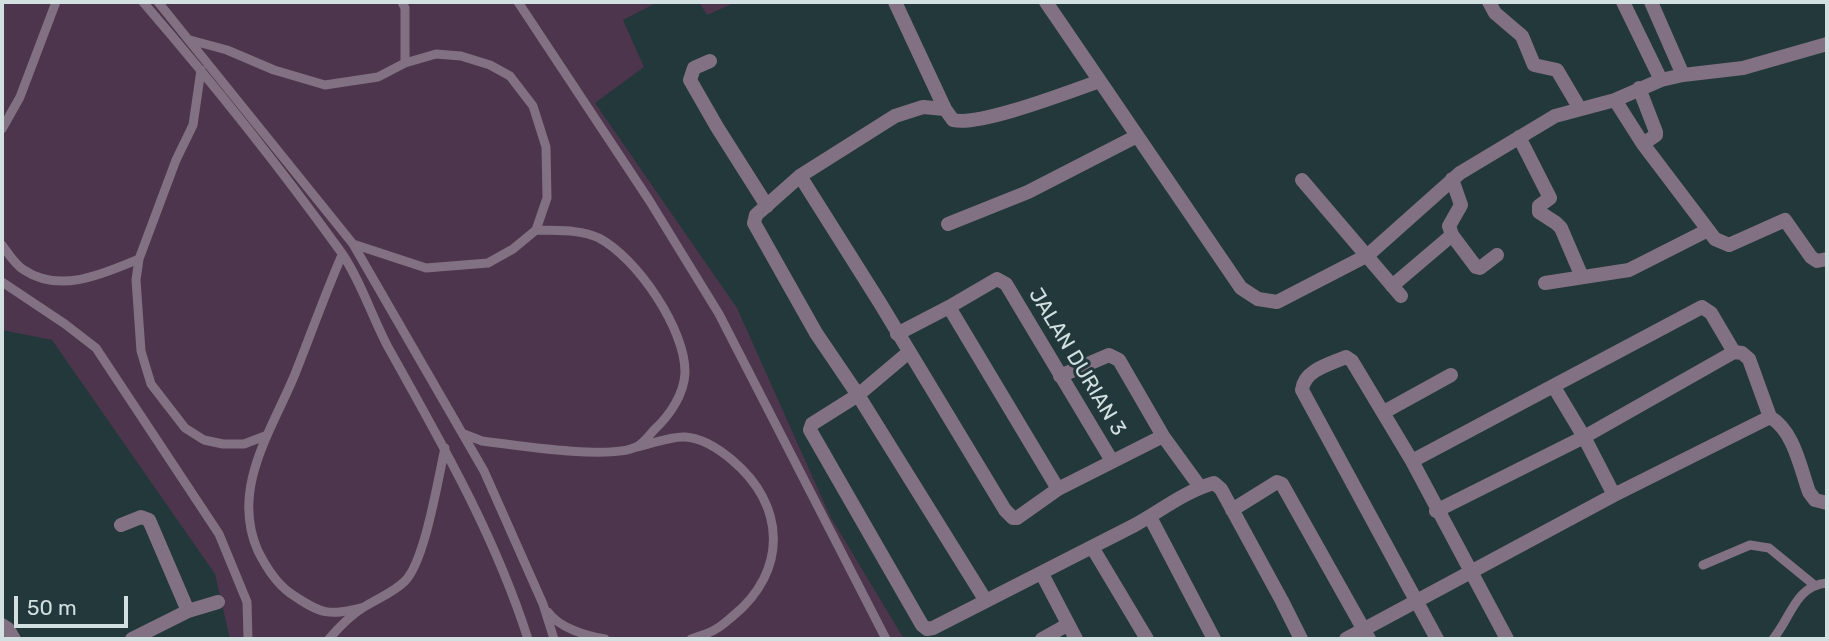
<!DOCTYPE html>
<html>
<head>
<meta charset="utf-8">
<style>
	body { margin:0 }
	#map { position:relative; width:1829px; height:641px; overflow:hidden; background:#22383a; font-family:Rubik,sans-serif }
	canvas { display:block }
	.frame { position:absolute; inset:0; border:4px solid #d3e0e1; pointer-events:none }
	.scale { position:absolute; left:14px; top:596px; width:114px; height:32px; box-sizing:border-box; border:4px solid #d3e0e1; border-top:0; padding-left:9px; font-size:21px; line-height:24px; white-space:nowrap; color:#d3e0e1; -webkit-text-stroke:5px #22383a; paint-order:stroke }
</style>
</head>
<body>
<div id="map">
<canvas width="1829" height="641"></canvas>
<div class="frame"></div>
<div class="scale">50 m</div>
</div>
<script>
const g = document.querySelector('canvas').getContext('2d');
g.lineJoin = 'round';
function paint(path, color) {
  g.fillStyle = color;
  g.fill(path, 'evenodd');
}
function trace(path, color, width, dash) {
  g.strokeStyle = color;
  g.lineWidth = width;
  g.lineCap = dash ? 'butt' : 'round';
  g.setLineDash(dash || []);
  g.stroke(path);
}
function drawText(font, color, halo, rows, align = 'center') {
  g.font = font + ' Rubik,sans-serif';
  g.lineWidth = 6;
  g.setLineDash([]);
  g.textBaseline = 'middle';
  g.strokeStyle = halo;
  g.fillStyle = color;
  for (const [text, x, y, turn = 0] of rows) {
    g.save();
    g.translate(x, y);
    g.rotate((+turn || 0) * Math.PI / 180);
    g.textAlign = isNaN(turn) ? turn : align;
    if (halo) g.strokeText(text, 0, 0);
    g.fillText(text, 0, 0);
    g.restore();
  }
}
const green = new Path2D(`
	M 2,2 L 658,2 L 623,20 L 644,67 L 595,103 L 737,308 L 830,516 L 904,639 L 230,639 L 215,574 L 52,340 L 2,330 Z
	M 699,2 L 736,2 L 707,15 Z`);
const lane = new Path2D(`
	M 143,2 C 212,82 279,166 341,252 C 361,281 372,317 388,347 C 442,444 494,533 528,639
	M 158,2 L 353,244 L 484,471 L 543,604 L 554,639
	M 518,2 L 649,200 L 719,314 L 886,639
	M 190,40 L 227,50 L 274,70 L 325,85 L 378,77 L 405,63 L 405,8 L 402,2
	M 201,70 L 193,125 L 176,160 L 139,259 L 136,280 L 141,351 L 151,384 L 185,428 L 204,440 L 223,444 L 244,444 L 265,436
	M 2,129 L 20,97 L 56,2
	M 353,244 L 426,268 L 488,263 L 513,249 L 536,230 L 547,198 L 546,147 L 533,106 L 510,76 L 490,65 L 461,56 L 436,54 L 405,63
	M 2,245 C 8,253 15,265 24,270 C 60,294 103,274 139,259
	M 342,255 C 325,294 311,334 295,374 C 272,430 230,489 258,551 C 266,567 276,583 290,593 C 322,615 328,616 364,607
	M 2,282 L 65,324 L 96,348 L 219,534 L 247,602 L 248,639
	M 464,434 L 482,441 C 514,445 610,460 636,447 C 643,444 650,434 655,429 C 670,415 684,394 685,373 C 686,330 637,258 599,238 C 579,229 558,231 536,230
	M 637,447 C 652,444 670,436 685,437 C 703,438 719,449 732,460 C 786,505 788,571 733,616 C 728,620 722,626 716,629 C 708,634 699,636 691,639
	M 1703,565 L 1750,545 L 1769,548 L 1813,584
	M 548,612 C 559,628 587,636 605,639
	M 329,639 C 339,627 351,615 364,607 C 378,598 393,593 405,581 C 425,561 438,479 445,448
	M 1773,639 C 1792,616 1795,586 1827,583`);
const street = new Path2D(`
	M 895,2 L 945,109 L 953,120 C 979,127 1071,91 1100,81
	M 1046,2 L 1241,288 L 1258,299 L 1277,302 L 1368,255 L 1460,173 L 1555,116 L 1615,100 L 1661,80 L 1683,75 L 1743,68 L 1827,44
	M 1489,2 L 1495,13 L 1522,36 L 1534,65 L 1557,70 L 1580,109
	M 1623,2 L 1661,80
	M 1651,2 L 1683,75
	M 710,61 L 694,68 L 690,80 L 717,127 L 767,206
	M 1639,88 L 1656,132 L 1656,135 L 1643,144
	M 1615,100 L 1643,144 L 1715,239 L 1729,245 L 1785,220 L 1811,257 L 1817,261 L 1827,259
	M 945,109 L 923,107 L 895,116 L 800,176 L 756,215 L 754,223 L 816,333 L 858,395 L 986,601
	M 1519,137 L 1550,198 L 1539,206 L 1539,212 L 1556,223 L 1561,228 L 1582,277
	M 800,176 L 880,303 L 1005,510 L 1013,518 L 1017,518 L 1058,489 L 1163,436
	M 1302,180 L 1401,296
	M 948,224 L 1028,192 L 1137,136
	M 1452,235 L 1476,267 L 1480,268 L 1497,255
	M 1545,283 L 1629,270 L 1708,230
	M 1392,286 L 1452,235 L 1449,226 L 1461,205 L 1452,179
	M 949,307 L 1058,489
	M 897,334 L 949,307 L 997,279 L 1006,284 L 1112,461
	M 909,352 L 858,395 L 812,424 L 810,430 L 922,625 L 927,629 L 933,628 C 1000,594 1067,560 1133,526 C 1159,512 1185,491 1214,483 L 1221,489 L 1282,601 L 1301,639
	M 1060,376 L 1109,355 L 1119,360 L 1163,436 L 1200,487
	M 1554,387 L 1584,437 L 1614,495
	M 1384,412 L 1451,375
	M 1412,461 L 1702,307 L 1711,313 L 1734,352
	M 1232,510 L 1277,482 L 1282,484 L 1369,639
	M 1436,511 L 1584,437 L 1734,352 L 1742,353 L 1749,359 L 1770,417
	M 1150,517 L 1214,639
	M 121,525 L 141,517 L 149,520 L 188,611
	M 1092,547 L 1147,639
	M 1042,574 L 1076,639
	M 2,625 L 8,629 L 14,639
	M 132,639 L 188,611 L 218,602
	M 1042,639 L 1067,625
	M 1346,639 L 1614,495 L 1770,417 C 1794,431 1800,467 1809,492 L 1815,500 L 1827,503
	M 1437,639 L 1302,390 C 1304,370 1330,364 1346,357 L 1352,361 L 1412,461 L 1507,639`);
const streetNames = [
	["JALAN DURIAN 3",1077,362,59]
];
paint(green, '#4d354d');
trace(lane, '#827182', 9);
trace(street, '#827182', 14);
drawText('21px', '#d3e0e1', '#22383a', streetNames);
</script>
</body>
</html>
